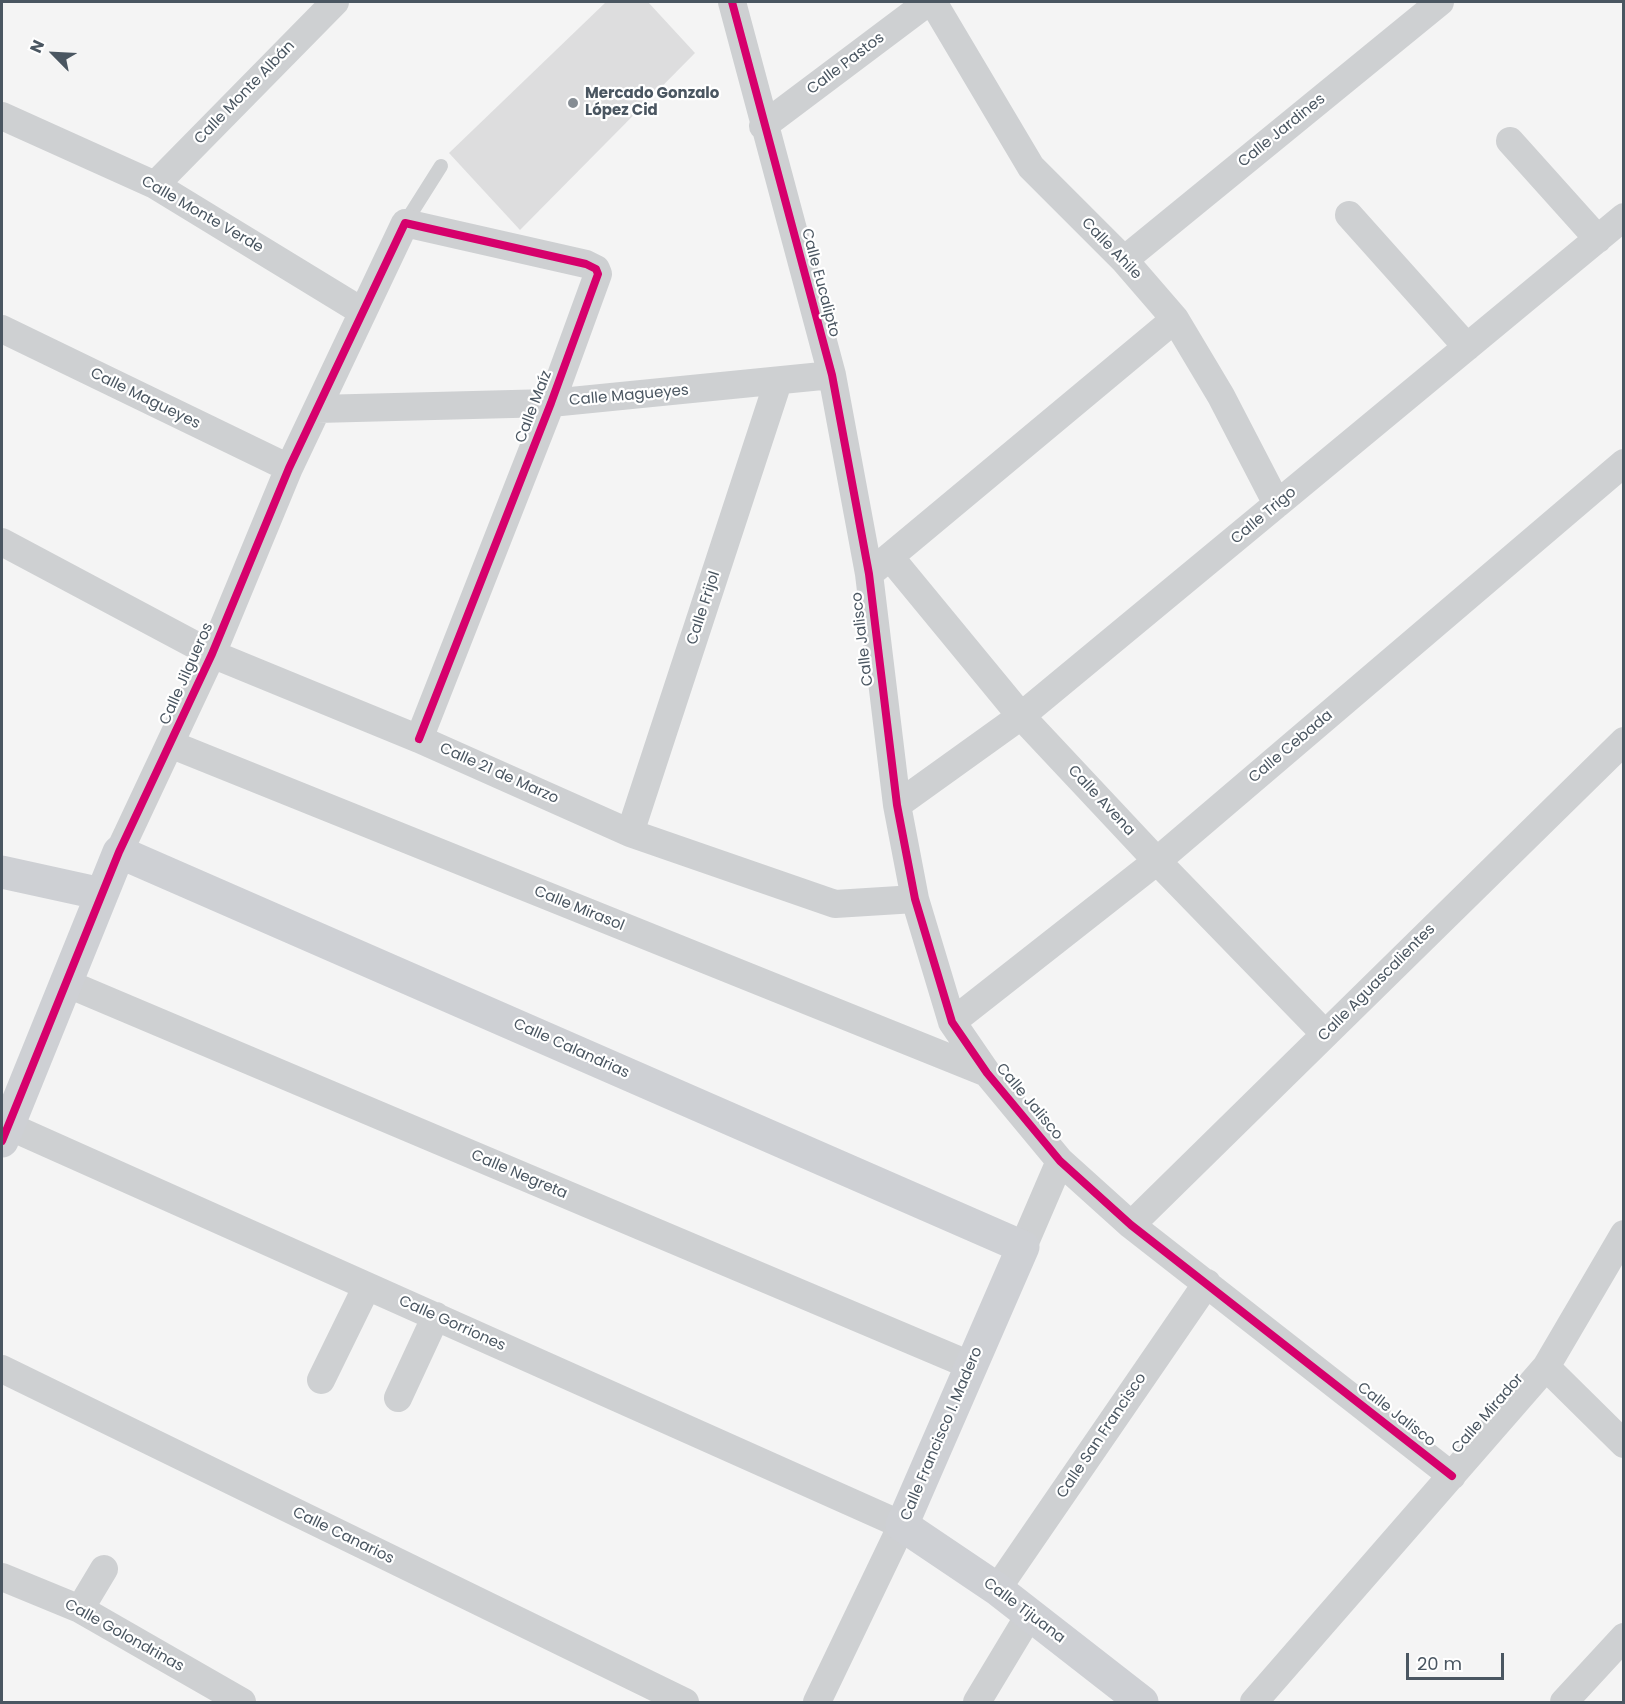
<!DOCTYPE html>
<html>
<head>
<meta charset="utf-8">
<style>
	body { margin:0 }
	#map { position:relative; width:1625px; height:1704px; overflow:hidden; background:#f4f4f4; font-family:Poppins,sans-serif }
	canvas { display:block }
	.frame { position:absolute; inset:0; border:3px solid #4a5661; pointer-events:none }
	.north { position:absolute; left:24px; top:24px; width:60px; height:60px; -webkit-text-stroke:4px #fff; paint-order:stroke; rotate:294deg; font-size:16px; font-weight:700; line-height:24px; text-align:center; color:#4a5661 }
	.north::after { content:''; display:block; margin:auto; width:21px; height:27px; background:#4a5661; clip-path:polygon(50% 0,100% 100%,50% 72%,0 100%) }
	.scale { position:absolute; left:1406px; top:1653px; width:98px; height:27px; box-sizing:border-box; border:3px solid #4a5661; border-top:0; padding-left:8px; font-size:18px; line-height:21px; white-space:nowrap; color:#4a5661; -webkit-text-stroke:4px #fff; paint-order:stroke }
</style>
</head>
<body>
<div id="map">
<canvas width="1625" height="1704"></canvas>
<div class="frame"></div>
<div class="north">N</div>
<div class="scale">20 m</div>
</div>
<script>
const g = document.querySelector('canvas').getContext('2d');
g.lineJoin = 'round';
function paint(path, color) {
  g.fillStyle = color;
  g.fill(path, 'evenodd');
}
function trace(path, color, width, dash) {
  g.strokeStyle = color;
  g.lineWidth = width;
  g.lineCap = dash ? 'butt' : 'round';
  g.setLineDash(dash || []);
  g.stroke(path);
}
function drawText(font, color, halo, rows, align = 'center') {
  g.font = font + ' Poppins,sans-serif';
  g.lineWidth = 4.5;
  g.setLineDash([]);
  g.textBaseline = 'middle';
  g.strokeStyle = halo;
  g.fillStyle = color;
  for (const [text, x, y, turn = 0] of rows) {
    g.save();
    g.translate(x, y);
    g.rotate((+turn || 0) * Math.PI / 180);
    g.textAlign = isNaN(turn) ? turn : align;
    if (halo) g.strokeText(text, 0, 0);
    g.fillText(text, 0, 0);
    g.restore();
  }
}
const building = new Path2D(`
	M 606,2 L 648,2 L 695,53 L 520,230 L 449,153 Z`);
const lane = new Path2D(`
	M 405,223 L 441,166`);
const street = new Path2D(`
	M 732,2 L 832,375 L 869,574 L 897,805 L 915,899 L 952,1022 L 987,1073 L 1060,1161 L 1131,1225 L 1452,1476
	M 933,2 L 1031,167 L 1124,260 L 1175,319 L 1221,396 L 1277,504
	M 2,116 L 155,185 L 363,312
	M 763,126 L 928,2
	M 1510,141 L 1598,239
	M 155,185 L 335,2
	M 1349,215 L 1467,347
	M 1124,260 L 1440,2
	M 2,329 L 289,468
	M 317,409 L 551,403 L 832,375
	M 2,542 L 212,654 L 419,739 L 630,833 L 835,904 L 915,899
	M 890,557 L 1021,716 L 1157,861 L 1325,1034
	M 875,569 L 1175,319
	M 170,744 L 987,1073
	M 897,805 L 1021,716 L 1624,217
	M 630,833 L 778,382
	M 119,852 L 212,654 L 289,468 L 405,223 L 586,264 L 596,269 L 598,274 L 551,403 L 419,739
	M 66,983 L 972,1366
	M 952,1022 L 1157,861 L 1624,463
	M 2,1123 L 902,1525 L 817,1702
	M 1131,1225 L 1624,741
	M 1023,1247 L 1060,1161
	M 1546,1367 L 1624,1444
	M 2,1369 L 685,1702
	M 321,1380 L 367,1286
	M 398,1398 L 436,1316
	M 2,1577 L 80,1609 L 242,1702
	M 997,1589 L 1207,1283
	M 80,1609 L 104,1569
	M 977,1702 L 1030,1614
	M 1254,1702 L 1546,1367 L 1624,1234
	M 1564,1702 L 1624,1637`);
const secondary = new Path2D(`
	M 2,872 L 102,894
	M 2,1141 L 119,852 L 1023,1247 L 902,1525 L 997,1589 L 1142,1702`);
const cycleway = new Path2D(`
	M 732,2 L 832,375 L 869,574 L 897,805 L 915,899 L 952,1022 L 987,1073 L 1060,1161 L 1131,1225 L 1452,1476
	M 2,1141 L 119,852 L 212,654 L 289,468 L 405,223 L 586,264 L 596,269 L 598,274 L 551,403 L 419,739`);
const markers = [
	[573,103,6,"#868d94"]
];
const streetNames = [
	["Calle Pastos",846,64,-37],
	["Calle Monte Albán",245,93,-46],
	["Calle Jardines",1282,131,-39],
	["Calle Monte Verde",202,215,30],
	["Calle Ahile",1111,249,46],
	["Calle Eucalipto",820,283,75],
	["Calle Magueyes",629,396,-5],
	["Calle Magueyes",145,399,26],
	["Calle Maíz",534,407,-69],
	["Calle Trigo",1264,516,-40],
	["Calle Frijol",704,608,-72],
	["Calle Jalisco",863,639,-97],
	["Calle Jilgueros",187,674,-66],
	["Calle Cebada",1291,747,-40],
	["Calle 21 de Marzo",499,774,24],
	["Calle Avena",1101,801,47],
	["Calle Mirasol",579,909,22],
	["Calle Aguascalientes",1377,983,-45],
	["Calle Calandrias",571,1049,24],
	["Calle Jalisco",1029,1102,50],
	["Calle Negreta",519,1175,23],
	["Calle Gorriones",452,1324,24],
	["Calle Mirador",1488,1414,-49],
	["Calle Jalisco",1396,1415,38],
	["Calle Francisco I. Madero",942,1434,-67],
	["Calle San Francisco",1102,1436,-56],
	["Calle Canarios",343,1536,26],
	["Calle Tijuana",1024,1611,37],
	["Calle Golondrinas",124,1636,29]
];
const poiNames = [
	["Mercado Gonzalo",585,94],
	["López Cid",585,111]
];
paint(building, '#ddddde');
trace(lane, '#ced0d2', 14);
trace(street, '#ced0d2', 28);
trace(secondary, '#ced0d4', 33);
trace(cycleway, '#d6006c', 8);
for (const [x, y, r, color] of markers) {
  const dot = new Path2D();
  dot.arc(x, y, r, 0, 2 * Math.PI);
  g.fillStyle = color;
  g.fill(dot);
  trace(dot, '#fff', 2);
}
drawText('15px', '#4a5661', '#fff', streetNames);
drawText('bold 15px', '#4a5661', '#fff', poiNames, 'left');
</script>
</body>
</html>
